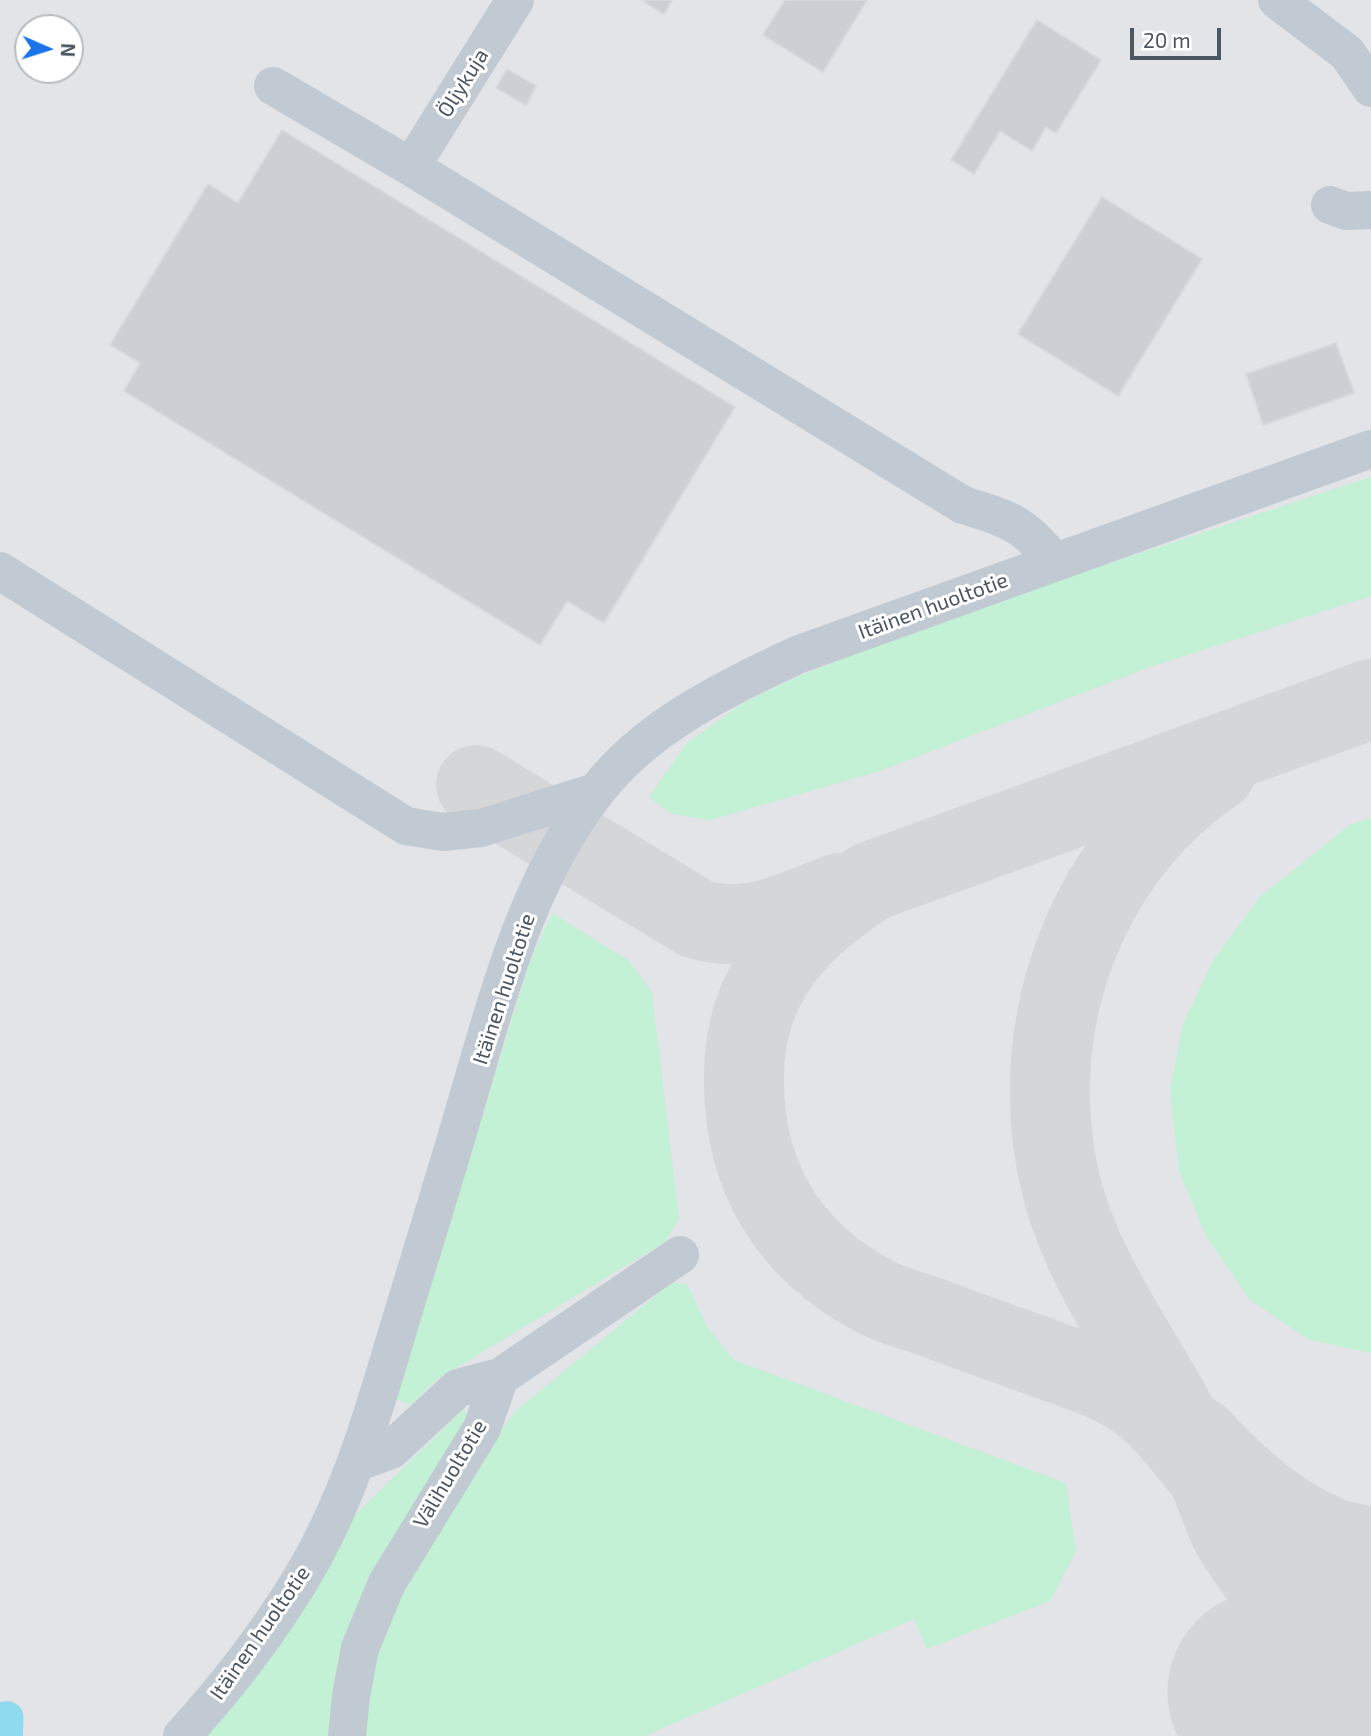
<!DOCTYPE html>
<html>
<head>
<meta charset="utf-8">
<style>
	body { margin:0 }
	#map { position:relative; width:1371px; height:1736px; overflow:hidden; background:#f5f3f3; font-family:"Exo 2",sans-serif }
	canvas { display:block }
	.north { position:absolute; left:14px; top:14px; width:70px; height:70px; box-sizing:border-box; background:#fff; border:2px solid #b7bbc0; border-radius:50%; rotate:93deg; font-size:19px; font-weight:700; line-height:28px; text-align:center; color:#4a5661 }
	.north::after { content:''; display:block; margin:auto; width:24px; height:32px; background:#1a73e8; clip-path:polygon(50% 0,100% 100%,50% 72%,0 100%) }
	.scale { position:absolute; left:1130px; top:28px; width:91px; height:32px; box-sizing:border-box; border:4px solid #4a5661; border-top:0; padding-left:9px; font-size:21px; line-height:24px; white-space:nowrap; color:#4a5661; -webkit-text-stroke:5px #fff; paint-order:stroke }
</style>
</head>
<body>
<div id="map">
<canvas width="1371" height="1736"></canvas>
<div class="north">N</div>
<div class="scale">20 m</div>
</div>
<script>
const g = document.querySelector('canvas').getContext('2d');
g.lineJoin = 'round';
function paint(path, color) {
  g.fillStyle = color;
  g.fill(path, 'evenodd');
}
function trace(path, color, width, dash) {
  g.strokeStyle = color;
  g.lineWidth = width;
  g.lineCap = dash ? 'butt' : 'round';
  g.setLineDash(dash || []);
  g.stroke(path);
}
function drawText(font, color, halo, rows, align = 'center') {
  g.font = font + ' "Exo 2",sans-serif';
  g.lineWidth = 6;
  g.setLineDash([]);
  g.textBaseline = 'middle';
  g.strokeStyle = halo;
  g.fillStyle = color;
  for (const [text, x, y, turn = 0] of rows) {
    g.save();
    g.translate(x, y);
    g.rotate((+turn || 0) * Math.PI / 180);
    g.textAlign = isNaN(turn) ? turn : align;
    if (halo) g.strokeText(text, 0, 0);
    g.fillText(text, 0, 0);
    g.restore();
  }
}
const airport = new Path2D(`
	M 0,0 L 1371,0 L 1371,1736 L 0,1736 ZM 28,28 L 70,28 L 70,70 L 28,70 Z`);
const green = new Path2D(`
	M 1371,477 L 1371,596 L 1150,667 L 880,771 L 710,820 L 672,814 L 649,797 L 687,743 L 743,703 L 801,675 L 998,600 Z
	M 1371,818 L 1371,1353 L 1310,1340 L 1250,1300 L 1206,1236 L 1179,1171 L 1170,1090 L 1183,1024 L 1214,959 L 1260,897 L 1350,825 Z
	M 552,913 L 628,960 L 652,992 L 679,1218 L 665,1242 L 436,1380 L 411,1405 L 396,1399 L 529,964 Z
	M 671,1283 L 687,1284 L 708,1328 L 734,1360 L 1066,1483 L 1076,1551 L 1050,1601 L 927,1649 L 914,1619 L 645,1736 L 357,1736 L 377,1632 L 452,1493 L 517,1410 Z
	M 464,1409 L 470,1425 L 334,1736 L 204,1736 L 273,1656 L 316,1590 L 349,1521 Z`);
const water = new Path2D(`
	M 9,1701 C 28,1706 23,1719 23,1736 L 0,1736 L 0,1702 Z`);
const taxiway = new Path2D(`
	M 1216,771 C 1081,862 1021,1036 1063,1193 C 1084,1269 1132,1336 1170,1404 C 1182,1427 1195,1449 1206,1472 C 1217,1495 1223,1522 1237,1543 C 1278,1606 1327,1664 1371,1725
	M 476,785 L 697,919 C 750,935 790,911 840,893
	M 1199,1437 C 1234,1475 1280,1516 1328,1536 C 1341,1542 1357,1543 1371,1547
	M 1206,1473 C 1186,1450 1166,1421 1142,1403 C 1113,1380 1074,1370 1041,1357 C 1004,1344 967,1331 931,1317 C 913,1311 893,1306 876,1297 C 787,1251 742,1174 744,1074 C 745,982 799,927 872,881 L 1371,699`);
const runway = new Path2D(`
	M 1269,1692 L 1371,1645`);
const building = new Path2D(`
	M 641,0 L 672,0 L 664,14 Z
	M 785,0 L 867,0 L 823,72 L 763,35 Z
	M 1037,20 L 1101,60 L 1056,133 L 1046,127 L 1032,151 L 1000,131 L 974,174 L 951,160 Z
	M 507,69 L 536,86 L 526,105 L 496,88 Z
	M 282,130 L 735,407 L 604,623 L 567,601 L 540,645 L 124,391 L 140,363 L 110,345 L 208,184 L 238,203 Z
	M 1102,197 L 1202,259 L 1118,396 L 1018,334 Z
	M 1336,343 L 1354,393 L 1263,425 L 1246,374 Z`);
const minor = new Path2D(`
	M 1277,0 L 1347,53 L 1371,88
	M 273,86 L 411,167 L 963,505 C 1011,520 1022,522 1055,562
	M 411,167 L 515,0
	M 1330,205 L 1346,211 L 1371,210
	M 0,571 L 406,826 L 443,832 L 481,828 L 595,792
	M 356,1463 L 391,1450 L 458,1388 L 500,1377
	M 182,1736 C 225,1689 266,1636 299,1582 C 348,1503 374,1411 400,1323 C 423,1247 447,1171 469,1094 C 500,989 528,880 596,792 C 645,727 725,689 797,655 L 1371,449
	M 347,1736 L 351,1696 L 360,1648 L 387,1583 L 482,1428 L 500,1377 L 680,1255`);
const streetNames = [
	["Öljykuja",463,83,-58],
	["Itäinen huoltotie",933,606,-20],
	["Itäinen huoltotie",504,989,-72],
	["Välihuoltotie",450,1474,-59],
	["Itäinen huoltotie",260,1633,-55]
];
paint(airport, '#e2e4e7');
paint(green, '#c3f1d5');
paint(water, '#90daee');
trace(taxiway, '#d5d6d8', 80);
trace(runway, '#d5d6d8', 203);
paint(building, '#cdcfd5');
trace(building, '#d7d9de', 2);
trace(minor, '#c1cad2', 38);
drawText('21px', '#4a5661', '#fff', streetNames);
</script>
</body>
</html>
